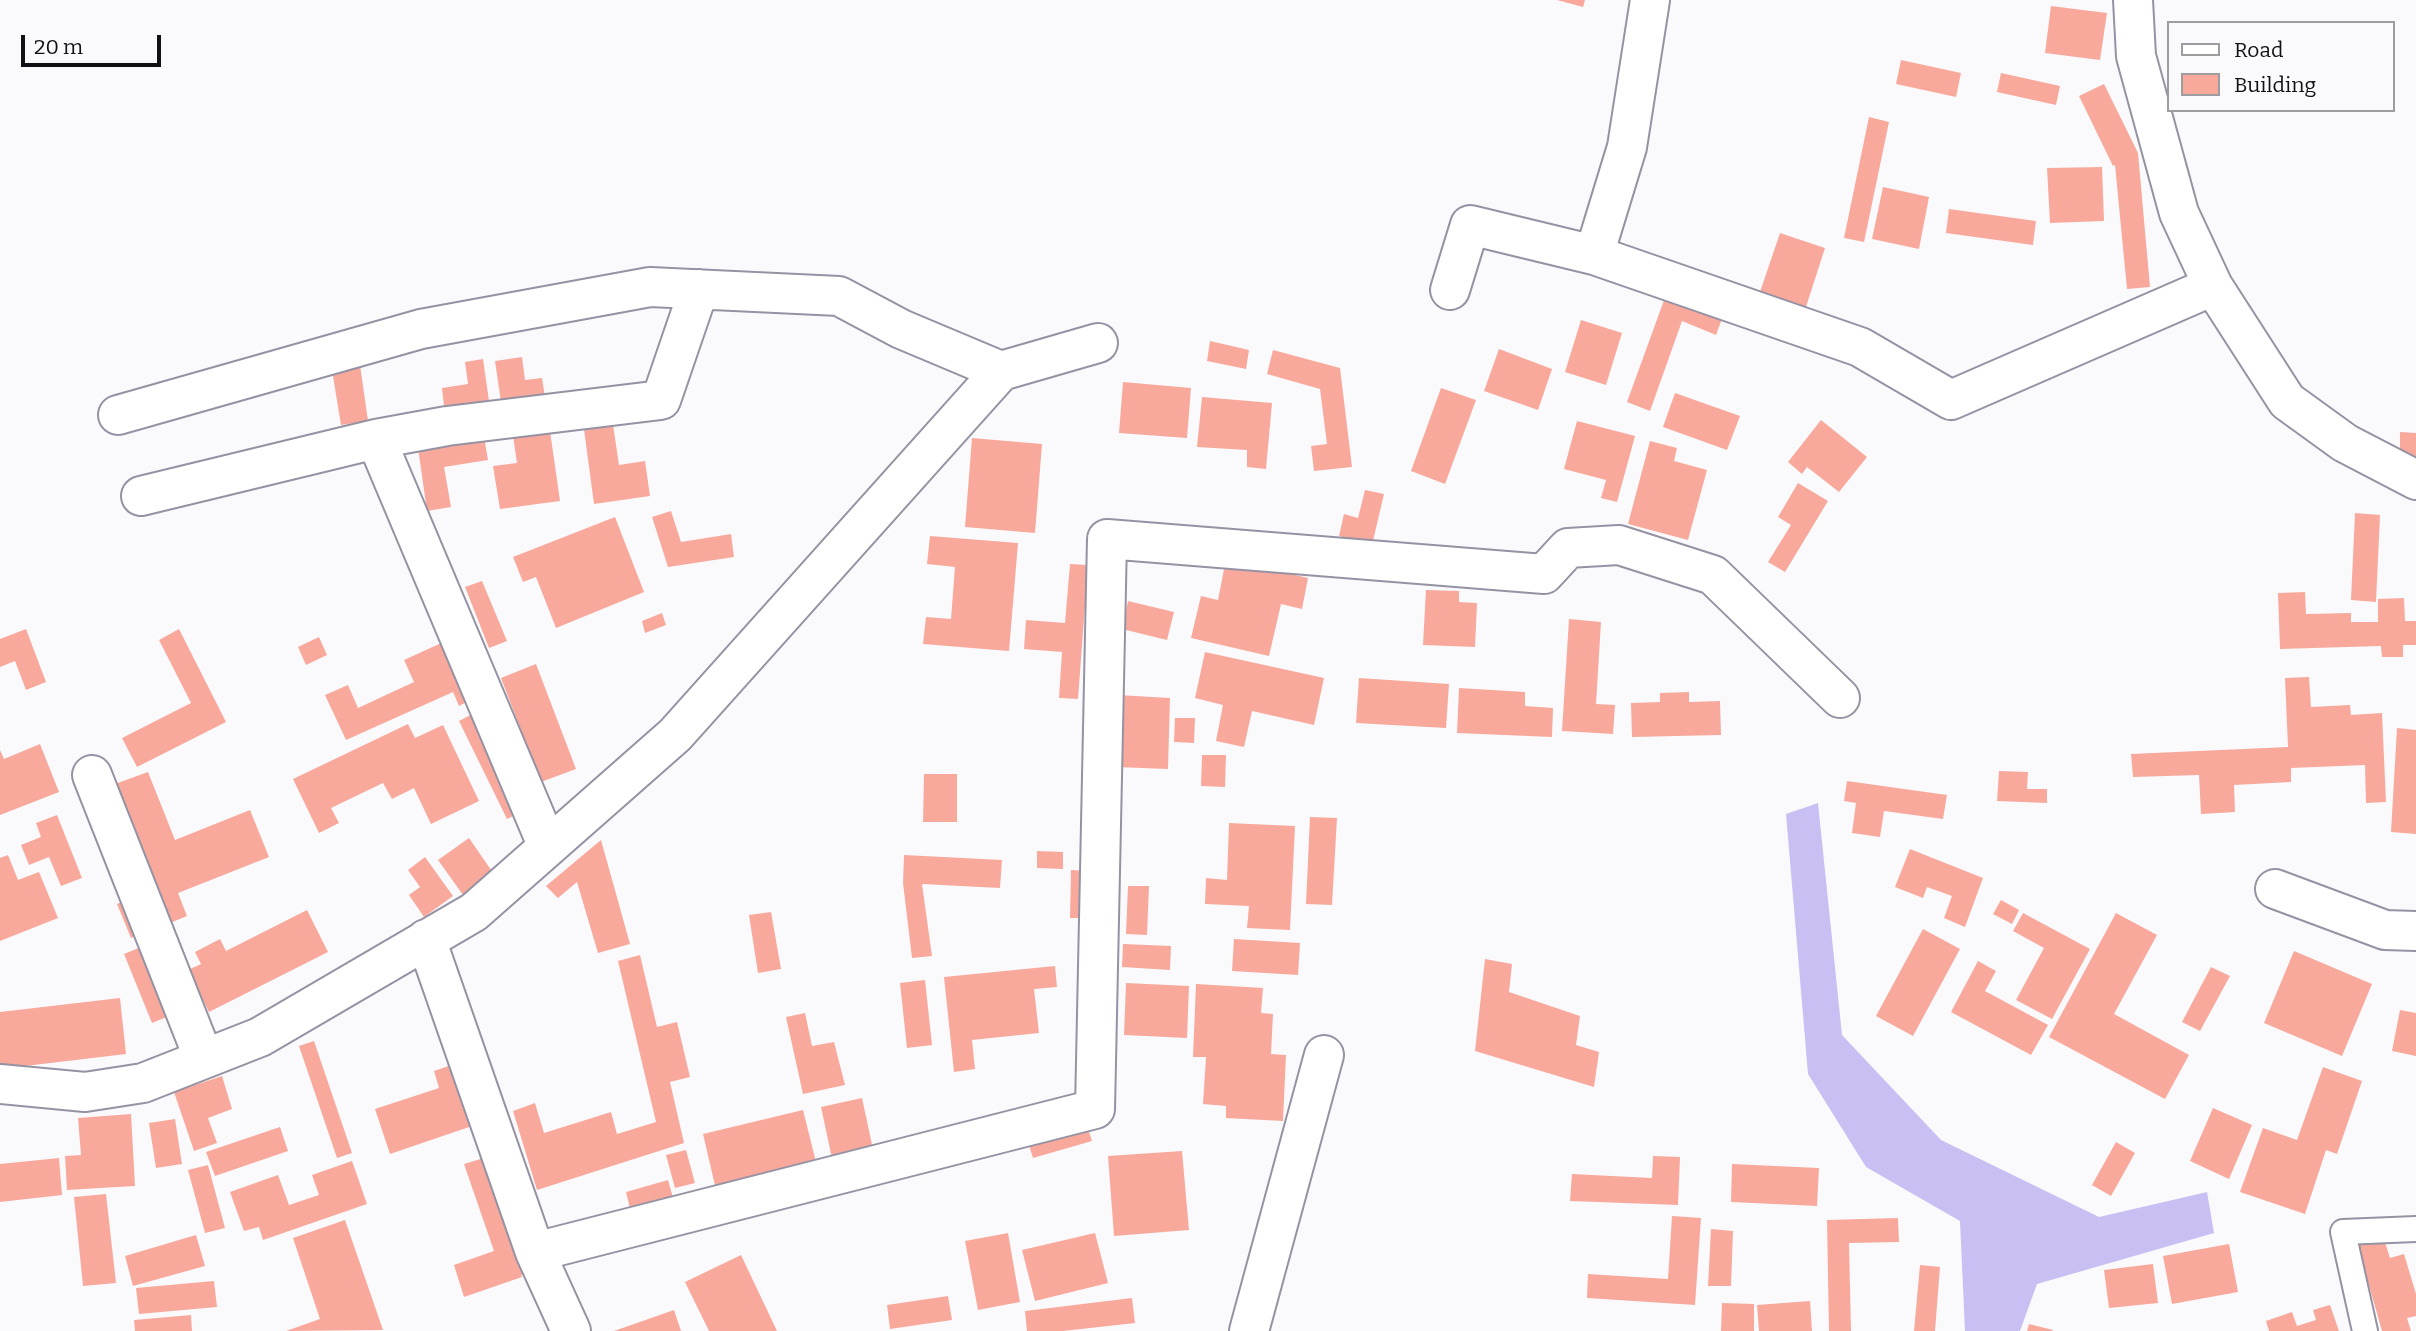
<!DOCTYPE html>
<html>
<head>
<meta charset="utf-8">
<style>
	body { margin:0 }
	#map { position:relative; width:2416px; height:1331px; overflow:hidden; background:#fafafd; font-family:Bitter,serif }
	canvas { display:block }
	.legend { position:absolute; left:2167px; top:21px; width:228px; height:91px; box-sizing:border-box; background:#fafafd; border:2px solid #9d9ca1; margin:0; padding:9px 12px; list-style:none; font-size:21px; color:#111016 }
	.legend li { display:flex; align-items:center; gap:14px; height:35px }
	.legend b { width:35px; border:2px solid #9d9ca1 }
	.scale { position:absolute; left:21px; top:35px; width:140px; height:32px; box-sizing:border-box; border:4px solid #111016; border-top:0; padding-left:9px; font-size:21px; line-height:24px; white-space:nowrap; color:#111016; -webkit-text-stroke:5px #fafafd; paint-order:stroke }
</style>
</head>
<body>
<div id="map">
<canvas width="2416" height="1331"></canvas>
<ul class="legend">
<li><b style="height:9px;background:#fff"></b>Road</li>
<li><b style="height:19px;background:#f8a99c"></b>Building</li>
</ul>
<div class="scale">20 m</div>
</div>
<script>
const g = document.querySelector('canvas').getContext('2d');
g.lineJoin = 'round';
function paint(path, color) {
  g.fillStyle = color;
  g.fill(path, 'evenodd');
}
function trace(path, color, width, dash) {
  g.strokeStyle = color;
  g.lineWidth = width;
  g.lineCap = dash ? 'butt' : 'round';
  g.setLineDash(dash || []);
  g.stroke(path);
}
const forest = new Path2D(`
	M 1818,803 L 1842,1035 L 1941,1140 L 2099,1217 L 2207,1192 L 2214,1233 L 2037,1284 L 2020,1331 L 1965,1331 L 1960,1221 L 1866,1167 L 1808,1074 L 1786,814 Z`);
const building = new Path2D(`
	M 1557,0 L 1585,0 L 1583,7 Z
	M 2051,6 L 2107,13 L 2100,60 L 2045,53 Z
	M 1901,60 L 1961,73 L 1956,97 L 1896,84 Z
	M 2001,73 L 2060,86 L 2056,105 L 1997,92 Z
	M 2104,84 L 2138,153 L 2150,287 L 2127,289 L 2115,165 L 2113,166 L 2079,96 Z
	M 1869,117 L 1889,122 L 1864,242 L 1844,238 Z
	M 2102,167 L 2104,221 L 2050,223 L 2047,168 Z
	M 1883,187 L 1929,197 L 1919,249 L 1872,239 Z
	M 1949,209 L 2036,221 L 2033,245 L 1946,233 Z
	M 1780,233 L 1825,248 L 1804,313 L 1758,298 Z
	M 1667,292 L 1724,313 L 1716,335 L 1682,321 L 1650,411 L 1627,402 Z
	M 1581,320 L 1622,333 L 1606,385 L 1565,372 Z
	M 1210,341 L 1249,350 L 1246,369 L 1207,361 Z
	M 1499,349 L 1552,369 L 1538,410 L 1484,391 Z
	M 1273,350 L 1340,368 L 1352,467 L 1314,471 L 1311,446 L 1327,444 L 1320,389 L 1267,374 Z
	M 522,357 L 525,380 L 542,378 L 546,403 L 502,409 L 495,361 Z
	M 483,359 L 490,408 L 445,415 L 442,388 L 468,384 L 465,362 Z
	M 360,365 L 368,421 L 341,425 L 332,370 Z
	M 1123,382 L 1191,388 L 1187,438 L 1119,433 Z
	M 1441,388 L 1476,400 L 1445,484 L 1411,471 Z
	M 1675,393 L 1740,416 L 1727,450 L 1663,427 Z
	M 1202,397 L 1272,403 L 1266,469 L 1247,467 L 1247,450 L 1197,447 Z
	M 612,418 L 619,465 L 645,461 L 650,496 L 594,504 L 583,422 Z
	M 1821,420 L 1867,457 L 1839,492 L 1807,467 L 1802,474 L 1788,462 Z
	M 1577,421 L 1635,436 L 1617,502 L 1601,498 L 1606,480 L 1564,469 Z
	M 483,431 L 488,460 L 444,467 L 451,507 L 427,511 L 417,441 Z
	M 550,431 L 560,501 L 500,509 L 493,466 L 517,463 L 513,436 Z
	M 2400,432 L 2416,433 L 2416,457 L 2400,457 Z
	M 972,438 L 1042,444 L 1035,533 L 965,527 Z
	M 1650,441 L 1677,448 L 1674,461 L 1707,470 L 1688,540 L 1628,524 Z
	M 1798,483 L 1828,501 L 1785,572 L 1768,562 L 1791,525 L 1778,517 Z
	M 1365,490 L 1384,494 L 1372,545 L 1339,536 L 1344,514 L 1358,518 Z
	M 671,511 L 681,542 L 731,534 L 734,557 L 668,567 L 652,517 Z
	M 2355,513 L 2380,515 L 2376,602 L 2351,600 Z
	M 615,517 L 644,592 L 556,628 L 536,577 L 523,582 L 513,557 Z
	M 930,536 L 1018,543 L 1009,651 L 923,644 L 926,617 L 951,619 L 955,567 L 927,564 Z
	M 1226,559 L 1308,578 L 1302,609 L 1281,604 L 1269,656 L 1191,638 L 1201,596 L 1218,600 Z
	M 1070,564 L 1088,565 L 1078,699 L 1059,698 L 1062,652 L 1024,649 L 1026,620 L 1065,623 Z
	M 482,581 L 507,641 L 489,648 L 465,587 Z
	M 1426,590 L 1459,591 L 1459,602 L 1477,603 L 1475,647 L 1423,645 Z
	M 2305,592 L 2306,614 L 2351,613 L 2351,622 L 2378,622 L 2378,599 L 2404,598 L 2405,621 L 2416,621 L 2416,645 L 2403,645 L 2403,657 L 2382,657 L 2381,646 L 2280,649 L 2278,593 Z
	M 1128,601 L 1174,612 L 1167,640 L 1122,629 Z
	M 662,613 L 666,625 L 645,633 L 642,621 Z
	M 1569,619 L 1601,622 L 1596,704 L 1615,705 L 1613,734 L 1562,731 Z
	M 26,629 L 46,682 L 26,690 L 15,661 L 0,667 L 0,639 Z
	M 179,629 L 226,722 L 137,767 L 122,738 L 191,703 L 159,640 Z
	M 319,637 L 327,655 L 306,665 L 298,647 Z
	M 450,639 L 476,697 L 459,706 L 453,692 L 346,740 L 325,695 L 348,685 L 358,708 L 414,682 L 404,660 Z
	M 1205,652 L 1324,678 L 1314,725 L 1252,711 L 1244,747 L 1216,741 L 1223,705 L 1195,698 Z
	M 536,664 L 576,769 L 541,782 L 501,678 Z
	M 2309,677 L 2311,707 L 2350,705 L 2351,715 L 2382,713 L 2386,802 L 2366,803 L 2365,765 L 2291,768 L 2291,782 L 2234,785 L 2235,812 L 2201,814 L 2199,775 L 2133,777 L 2131,754 L 2288,747 L 2285,678 Z
	M 1359,678 L 1449,684 L 1446,728 L 1356,723 Z
	M 1459,688 L 1525,692 L 1525,706 L 1553,708 L 1552,737 L 1457,733 Z
	M 1689,692 L 1689,702 L 1720,701 L 1721,735 L 1632,737 L 1631,703 L 1660,702 L 1660,693 Z
	M 1118,695 L 1170,698 L 1168,769 L 1116,767 Z
	M 480,710 L 528,809 L 507,819 L 459,721 Z
	M 1175,718 L 1195,718 L 1194,743 L 1174,742 Z
	M 408,724 L 415,738 L 443,725 L 479,801 L 431,824 L 414,788 L 392,799 L 383,783 L 331,808 L 339,823 L 319,833 L 293,779 Z
	M 2397,728 L 2416,730 L 2416,834 L 2391,832 Z
	M 40,744 L 59,792 L 0,815 L 0,750 L 4,759 Z
	M 1202,755 L 1226,755 L 1225,787 L 1201,786 Z
	M 1999,771 L 2028,772 L 2027,789 L 2047,789 L 2047,803 L 1997,801 Z
	M 148,772 L 175,840 L 250,810 L 269,857 L 178,893 L 187,916 L 170,923 L 115,784 Z
	M 924,774 L 957,774 L 957,822 L 923,822 Z
	M 1847,781 L 1947,795 L 1943,819 L 1884,811 L 1880,837 L 1852,833 L 1856,803 L 1844,801 Z
	M 57,815 L 82,878 L 61,886 L 49,857 L 29,865 L 21,845 L 41,837 L 36,823 Z
	M 1310,817 L 1337,818 L 1332,905 L 1306,904 Z
	M 1229,823 L 1295,826 L 1290,930 L 1247,928 L 1249,906 L 1205,904 L 1206,878 L 1227,880 Z
	M 469,838 L 498,880 L 468,902 L 438,860 Z
	M 601,840 L 630,944 L 598,953 L 577,882 L 558,898 L 546,886 Z
	M 1910,849 L 1983,878 L 1965,927 L 1944,918 L 1952,896 L 1927,887 L 1923,898 L 1895,887 Z
	M 1037,851 L 1063,852 L 1063,869 L 1037,868 Z
	M 8,855 L 18,880 L 39,872 L 58,918 L 0,941 L 0,858 Z
	M 904,855 L 1002,860 L 1000,888 L 922,884 L 932,956 L 912,958 L 903,883 Z
	M 425,857 L 453,896 L 424,917 L 409,895 L 420,887 L 408,870 Z
	M 1071,870 L 1090,871 L 1088,918 L 1070,918 Z
	M 1128,886 L 1149,886 L 1147,935 L 1126,934 Z
	M 128,899 L 141,934 L 131,938 L 117,904 Z
	M 2001,900 L 2019,910 L 2012,924 L 1993,914 Z
	M 307,910 L 328,952 L 209,1012 L 188,970 L 201,964 L 195,952 L 220,939 L 226,951 Z
	M 771,912 L 781,969 L 758,973 L 749,915 Z
	M 2023,913 L 2090,949 L 2052,1019 L 2016,1000 L 2044,948 L 2013,931 Z
	M 2116,913 L 2157,935 L 2114,1014 L 2189,1055 L 2165,1099 L 2049,1037 Z
	M 1923,929 L 1960,949 L 1913,1036 L 1876,1016 Z
	M 1234,939 L 1300,943 L 1298,975 L 1232,971 Z
	M 1123,944 L 1171,946 L 1170,970 L 1122,967 Z
	M 146,945 L 174,1014 L 152,1023 L 124,954 Z
	M 2294,951 L 2372,984 L 2342,1056 L 2264,1023 Z
	M 640,955 L 657,1027 L 677,1022 L 690,1077 L 670,1082 L 684,1143 L 537,1190 L 513,1111 L 535,1103 L 544,1133 L 611,1112 L 617,1134 L 656,1122 L 618,961 Z
	M 1485,959 L 1512,964 L 1509,992 L 1580,1016 L 1576,1045 L 1599,1052 L 1594,1087 L 1475,1051 Z
	M 1978,961 L 1996,971 L 1985,991 L 2048,1025 L 2031,1055 L 1951,1012 Z
	M 1055,966 L 1057,987 L 1034,989 L 1039,1033 L 972,1040 L 975,1069 L 954,1072 L 944,977 Z
	M 2211,967 L 2230,976 L 2200,1031 L 2182,1022 Z
	M 925,980 L 932,1045 L 907,1048 L 900,983 Z
	M 1126,983 L 1189,986 L 1187,1038 L 1124,1035 Z
	M 1196,984 L 1263,988 L 1261,1013 L 1273,1014 L 1271,1054 L 1286,1055 L 1283,1121 L 1226,1118 L 1226,1106 L 1203,1104 L 1206,1057 L 1193,1057 Z
	M 120,998 L 126,1054 L 0,1069 L 0,1012 Z
	M 2400,1010 L 2416,1013 L 2416,1056 L 2392,1051 Z
	M 805,1013 L 812,1046 L 834,1042 L 845,1085 L 803,1094 L 786,1017 Z
	M 314,1041 L 352,1153 L 337,1158 L 299,1046 Z
	M 454,1064 L 475,1125 L 390,1154 L 375,1109 L 439,1088 L 434,1071 Z
	M 2323,1067 L 2362,1081 L 2337,1154 L 2326,1150 L 2305,1214 L 2240,1192 L 2263,1128 L 2297,1140 Z
	M 222,1076 L 232,1109 L 208,1118 L 217,1143 L 194,1151 L 174,1092 Z
	M 862,1098 L 874,1154 L 833,1163 L 821,1107 Z
	M 2213,1108 L 2252,1125 L 2229,1179 L 2190,1161 Z
	M 803,1110 L 818,1170 L 717,1194 L 703,1134 Z
	M 131,1114 L 135,1186 L 67,1190 L 65,1156 L 81,1155 L 78,1118 Z
	M 175,1119 L 182,1164 L 156,1168 L 149,1123 Z
	M 1086,1122 L 1092,1141 L 1033,1158 L 1027,1139 Z
	M 280,1127 L 288,1151 L 215,1176 L 206,1152 Z
	M 2116,1142 L 2135,1153 L 2111,1196 L 2092,1185 Z
	M 686,1150 L 695,1183 L 675,1188 L 666,1155 Z
	M 1182,1151 L 1189,1230 L 1114,1236 L 1108,1156 Z
	M 1653,1156 L 1680,1157 L 1678,1205 L 1570,1201 L 1572,1174 L 1652,1178 Z
	M 487,1157 L 527,1273 L 521,1275 L 522,1277 L 464,1297 L 454,1265 L 494,1251 L 464,1164 Z
	M 59,1158 L 62,1195 L 0,1202 L 0,1164 Z
	M 352,1161 L 367,1204 L 263,1240 L 259,1227 L 244,1231 L 230,1192 L 278,1175 L 289,1205 L 319,1195 L 312,1175 Z
	M 1732,1164 L 1819,1168 L 1817,1206 L 1731,1202 Z
	M 208,1165 L 225,1228 L 205,1233 L 188,1170 Z
	M 668,1180 L 674,1201 L 631,1213 L 626,1192 Z
	M 106,1194 L 116,1283 L 83,1286 L 74,1197 Z
	M 1672,1216 L 1701,1218 L 1695,1305 L 1587,1298 L 1588,1274 L 1668,1279 Z
	M 1898,1218 L 1899,1242 L 1849,1243 L 1851,1331 L 1829,1331 L 1827,1220 Z
	M 345,1220 L 383,1330 L 286,1331 L 320,1319 L 293,1238 Z
	M 1711,1229 L 1733,1231 L 1731,1286 L 1708,1286 Z
	M 1008,1233 L 1020,1302 L 978,1310 L 965,1241 Z
	M 1095,1233 L 1108,1283 L 1035,1301 L 1022,1250 Z
	M 196,1235 L 205,1266 L 133,1286 L 125,1256 Z
	M 2383,1236 L 2390,1258 L 2404,1254 L 2416,1294 L 2416,1316 L 2407,1318 L 2411,1331 L 2382,1331 L 2357,1243 Z
	M 2229,1244 L 2238,1292 L 2172,1304 L 2163,1256 Z
	M 741,1255 L 777,1331 L 709,1331 L 685,1282 Z
	M 2153,1264 L 2158,1303 L 2109,1308 L 2104,1270 Z
	M 1920,1265 L 1940,1267 L 1935,1331 L 1914,1331 Z
	M 214,1281 L 217,1307 L 139,1314 L 136,1288 Z
	M 948,1296 L 952,1320 L 890,1329 L 887,1305 Z
	M 1132,1298 L 1135,1323 L 1063,1331 L 1027,1331 L 1025,1311 Z
	M 1810,1301 L 1812,1331 L 1759,1331 L 1757,1305 Z
	M 1722,1303 L 1754,1304 L 1754,1331 L 1721,1331 Z
	M 2330,1305 L 2339,1331 L 2269,1331 L 2266,1321 L 2292,1312 L 2297,1326 L 2316,1320 L 2313,1310 Z
	M 674,1310 L 681,1331 L 614,1331 Z
	M 191,1315 L 192,1331 L 135,1331 L 134,1320 Z
	M 2029,1324 L 2053,1330 L 2052,1331 L 2027,1331 Z`);
const lane = new Path2D(`
	M 2365,1331 L 2343,1232 L 2416,1229`);
const street = new Path2D(`
	M 2133,0 L 2136,56 L 2179,213 L 2213,286 L 2287,401 L 2345,443 L 2416,480
	M 1594,255 L 1627,147 L 1650,0
	M 1450,290 L 1470,225 L 1594,255 L 1860,347 L 1951,400 L 2213,286
	M 118,415 L 421,329 L 650,287 L 839,296 L 901,329 L 1001,371 L 1098,343
	M 376,439 L 548,847
	M 141,496 L 376,439 L 447,426 L 661,400 L 699,289
	M 92,775 L 204,1059
	M 2275,889 L 2385,930 L 2416,931
	M 426,939 L 535,1252 L 571,1331
	M 0,1084 L 85,1092 L 143,1083 L 260,1037 L 474,912 L 675,735 L 1001,371
	M 535,1252 L 1095,1109 L 1107,539 L 1544,574 L 1568,548 L 1619,545 L 1713,575 L 1840,698
	M 1249,1331 L 1324,1055`);
paint(forest, '#cabff2');
paint(building, '#f8a99c');
trace(lane, '#9592a3', 28);
trace(street, '#9592a3', 42);
trace(lane, '#fff', 24);
trace(street, '#fff', 38);
</script>
</body>
</html>
